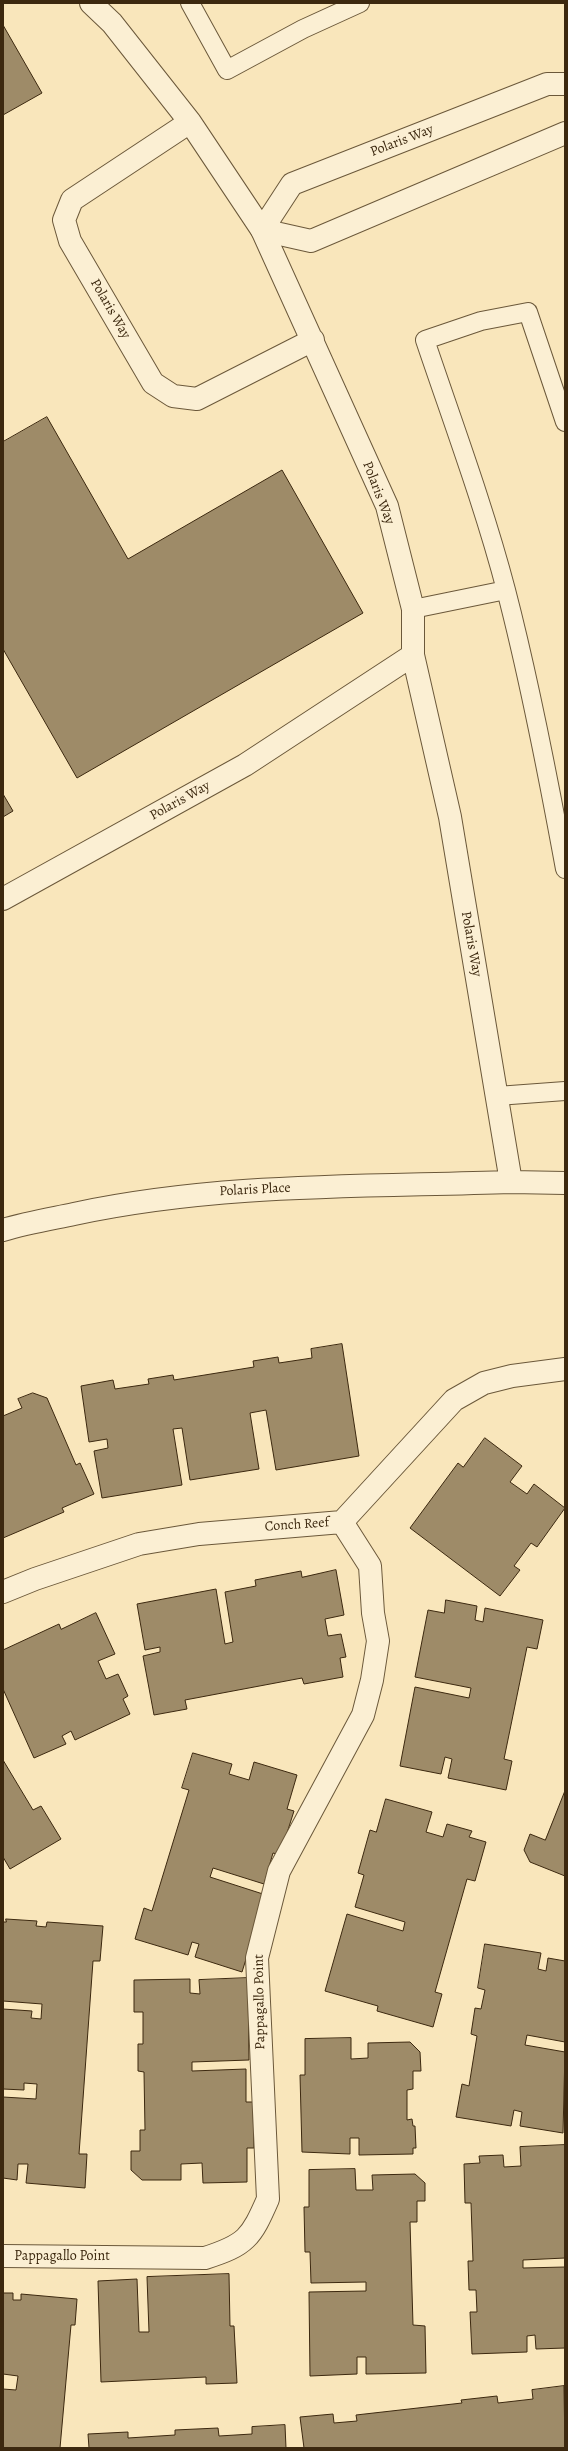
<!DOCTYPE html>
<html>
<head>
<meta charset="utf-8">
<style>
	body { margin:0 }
	#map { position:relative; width:568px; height:2451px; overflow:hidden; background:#f9e6bb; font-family:Alegreya,serif }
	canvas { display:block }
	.frame { position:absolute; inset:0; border:4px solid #3c280f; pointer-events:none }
</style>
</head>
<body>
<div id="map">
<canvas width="568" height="2451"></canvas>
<div class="frame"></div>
</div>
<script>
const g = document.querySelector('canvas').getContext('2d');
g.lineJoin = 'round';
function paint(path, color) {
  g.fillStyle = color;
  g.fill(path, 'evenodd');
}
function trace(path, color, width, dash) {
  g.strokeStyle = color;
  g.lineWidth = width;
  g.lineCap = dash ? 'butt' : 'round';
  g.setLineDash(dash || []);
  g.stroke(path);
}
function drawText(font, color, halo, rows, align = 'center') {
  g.font = font + ' Alegreya,serif';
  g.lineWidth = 3;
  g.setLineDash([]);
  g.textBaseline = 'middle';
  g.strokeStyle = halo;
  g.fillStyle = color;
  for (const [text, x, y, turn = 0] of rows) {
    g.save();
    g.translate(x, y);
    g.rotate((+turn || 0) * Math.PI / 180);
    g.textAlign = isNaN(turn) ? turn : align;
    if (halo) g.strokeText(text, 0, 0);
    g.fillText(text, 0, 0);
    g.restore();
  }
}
const building = new Path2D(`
	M 3,25 L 42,93 L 3,115 Z
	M 47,417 L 128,559 L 282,470 L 363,613 L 77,778 L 3,649 L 3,442 Z
	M 3,794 L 13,811 L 3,817 Z
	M 342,1344 L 359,1456 L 276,1470 L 266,1410 L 250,1413 L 259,1469 L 190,1480 L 182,1428 L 173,1429 L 182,1485 L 102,1498 L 94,1451 L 108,1448 L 107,1439 L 89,1442 L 81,1386 L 113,1380 L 115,1389 L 149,1384 L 148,1379 L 173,1375 L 174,1380 L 254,1367 L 253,1361 L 278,1357 L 279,1363 L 312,1358 L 311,1349 Z
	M 33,1393 L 47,1398 L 76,1465 L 80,1463 L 94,1494 L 62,1508 L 64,1512 L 3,1538 L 3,1416 L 22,1408 L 18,1399 Z
	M 485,1438 L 522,1466 L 510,1482 L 527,1494 L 534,1484 L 565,1508 L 537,1547 L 531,1543 L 514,1566 L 520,1570 L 500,1596 L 410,1528 L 458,1463 L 463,1467 Z
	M 336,1570 L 344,1615 L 325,1619 L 328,1636 L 341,1634 L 346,1657 L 340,1658 L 343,1677 L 304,1684 L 302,1678 L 185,1700 L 187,1709 L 154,1715 L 143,1656 L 160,1652 L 160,1647 L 145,1650 L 137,1604 L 216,1589 L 225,1644 L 233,1642 L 225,1592 L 256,1586 L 255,1580 L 301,1571 L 302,1577 Z
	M 446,1600 L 477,1606 L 475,1620 L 483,1622 L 485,1608 L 543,1620 L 537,1649 L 527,1647 L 504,1759 L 512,1761 L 506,1790 L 448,1778 L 452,1759 L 445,1757 L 441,1774 L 400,1766 L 415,1687 L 469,1698 L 471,1688 L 415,1677 L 428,1610 L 444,1613 Z
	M 96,1613 L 115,1654 L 98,1661 L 106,1679 L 118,1674 L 128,1696 L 123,1699 L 130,1714 L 75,1740 L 71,1731 L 62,1736 L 66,1744 L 34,1758 L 3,1689 L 3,1650 L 59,1624 L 61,1629 Z
	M 193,1753 L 232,1764 L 229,1774 L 249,1780 L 254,1762 L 297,1775 L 287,1809 L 294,1811 L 280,1855 L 273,1853 L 264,1884 L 213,1868 L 210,1877 L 266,1895 L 242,1972 L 195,1957 L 199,1944 L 192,1942 L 188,1955 L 135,1939 L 144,1908 L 152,1911 L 189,1790 L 182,1788 Z
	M 3,1760 L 33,1810 L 41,1806 L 61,1839 L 10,1869 L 3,1857 Z
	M 565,1791 L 565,1876 L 530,1862 L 524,1850 L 530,1834 L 545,1840 Z
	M 386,1799 L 432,1812 L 426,1832 L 443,1837 L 447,1824 L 472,1831 L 469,1837 L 486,1842 L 475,1881 L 467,1879 L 435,1992 L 442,1994 L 433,2027 L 377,2011 L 378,2006 L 325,1991 L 347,1914 L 403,1931 L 405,1922 L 355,1907 L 364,1875 L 358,1873 L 370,1830 L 376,1832 Z
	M 6,1919 L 37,1921 L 36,1926 L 46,1927 L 47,1922 L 103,1926 L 100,1961 L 93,1961 L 79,2154 L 87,2154 L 85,2188 L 26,2183 L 28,2164 L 18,2164 L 17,2180 L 3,2178 L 3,2097 L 36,2099 L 37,2084 L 24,2083 L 24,2090 L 3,2089 L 3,2009 L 32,2011 L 31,2018 L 41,2019 L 42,2004 L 3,2001 L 3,1922 L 6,1922 Z
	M 485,1944 L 541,1953 L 538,1969 L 546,1971 L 548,1958 L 565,1961 L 565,2042 L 527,2035 L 525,2045 L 565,2052 L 563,2133 L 520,2126 L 522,2112 L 514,2110 L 511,2126 L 456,2117 L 462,2084 L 469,2086 L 477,2036 L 471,2034 L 475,2008 L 481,2009 L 485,1990 L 478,1988 Z
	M 248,1978 L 249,2060 L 192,2062 L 192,2071 L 246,2069 L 246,2102 L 253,2102 L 254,2148 L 247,2148 L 247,2182 L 203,2183 L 202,2163 L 181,2164 L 181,2180 L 142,2180 L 131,2170 L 131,2151 L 140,2151 L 140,2130 L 145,2130 L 144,2072 L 138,2071 L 138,2044 L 143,2044 L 143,2012 L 134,2012 L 134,1980 L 190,1979 L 190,1993 L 200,1994 L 199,1980 Z
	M 351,2038 L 351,2059 L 368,2058 L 368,2043 L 410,2042 L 420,2052 L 421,2071 L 413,2071 L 413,2089 L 407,2090 L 407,2120 L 412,2119 L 413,2126 L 415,2126 L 416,2148 L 413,2148 L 413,2154 L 359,2155 L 359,2138 L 350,2138 L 350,2154 L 302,2152 L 300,2075 L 305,2075 L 305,2039 Z
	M 565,2145 L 565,2258 L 523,2260 L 523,2268 L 565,2267 L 565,2348 L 536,2349 L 535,2335 L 527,2336 L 527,2352 L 472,2354 L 470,2312 L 477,2312 L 476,2290 L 469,2290 L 468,2261 L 473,2261 L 471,2203 L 465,2203 L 464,2164 L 480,2163 L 479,2156 L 503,2155 L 504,2167 L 521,2166 L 520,2147 Z
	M 355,2169 L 356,2190 L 373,2190 L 372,2175 L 415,2174 L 425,2183 L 425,2201 L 417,2201 L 417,2222 L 410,2222 L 413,2325 L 425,2326 L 426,2373 L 366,2374 L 366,2357 L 357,2357 L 357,2374 L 310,2376 L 309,2292 L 366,2291 L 366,2282 L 311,2283 L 310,2252 L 305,2252 L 304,2207 L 309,2207 L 309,2170 Z
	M 229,2274 L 230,2326 L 234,2326 L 237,2383 L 206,2384 L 206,2377 L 101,2382 L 98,2281 L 137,2279 L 139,2332 L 149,2332 L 147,2277 Z
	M 3,2293 L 13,2293 L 13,2300 L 21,2300 L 21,2294 L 77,2299 L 75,2325 L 71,2325 L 60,2448 L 3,2448 L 3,2384 L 3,2389 L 16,2390 L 18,2376 L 3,2374 Z
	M 564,2386 L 565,2448 L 304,2448 L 300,2417 L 333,2414 L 334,2423 L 357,2421 L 356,2415 L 462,2403 L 461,2400 L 497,2396 L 498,2403 L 533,2399 L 532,2390 Z
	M 285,2425 L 286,2448 L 89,2448 L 88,2434 L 128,2432 L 128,2438 L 175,2435 L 175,2430 L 218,2428 L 219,2436 L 252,2434 L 252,2427 Z`);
const service = new Path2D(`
	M 190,3 L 227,70 L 303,29 L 360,3
	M 565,422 L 528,312 L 481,321 L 425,340 C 453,423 484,506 506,590 C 530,682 548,776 565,869
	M 413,609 L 506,590
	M 497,1096 L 565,1091`);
const minor = new Path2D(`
	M 91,3 L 112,23 L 190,122 L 262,230 L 387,506 L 413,609 L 413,655
	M 190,122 L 72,200 L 64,220 L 70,241 L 153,383 L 173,396 L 197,399 L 313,340
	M 3,899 L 245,765 L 413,655 L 450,817 L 511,1182 L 565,1183
	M 3,1230 C 26,1223 50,1219 74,1214 C 219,1183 363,1187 511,1182
	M 3,1592 L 35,1579 L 139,1544 L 199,1534 L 342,1522 L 454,1400 L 484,1383 L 512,1376 L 565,1369
	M 3,2256 L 205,2258 C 246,2245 251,2238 268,2199 L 257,1958 L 279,1871 L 363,1715 L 372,1680 L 378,1641 L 373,1613 L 370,1566 L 342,1522`);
const tertiary = new Path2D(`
	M 565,84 L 547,84 L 292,184 L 262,230 L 311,241 L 565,133`);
const streetNames = [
	["Polaris Way",402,141,-21],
	["Polaris Way",110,309,60],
	["Polaris Way",378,493,69],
	["Polaris Way",180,801,-29],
	["Polaris Way",471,944,80],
	["Polaris Place",255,1190,-3],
	["Conch Reef",297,1525,-4],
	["Pappagallo Point",260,2002,-91],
	["Pappagallo Point",62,2257]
];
paint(building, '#9e8b68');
trace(building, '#3c280f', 1);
trace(service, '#6b583a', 20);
trace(minor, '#6b583a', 24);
trace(tertiary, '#6b583a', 24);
trace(service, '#fbefd3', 18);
trace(minor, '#fbefd3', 22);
trace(tertiary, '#fbefd3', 22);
drawText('14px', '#3c280f', '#fbefd3', streetNames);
</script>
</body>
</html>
